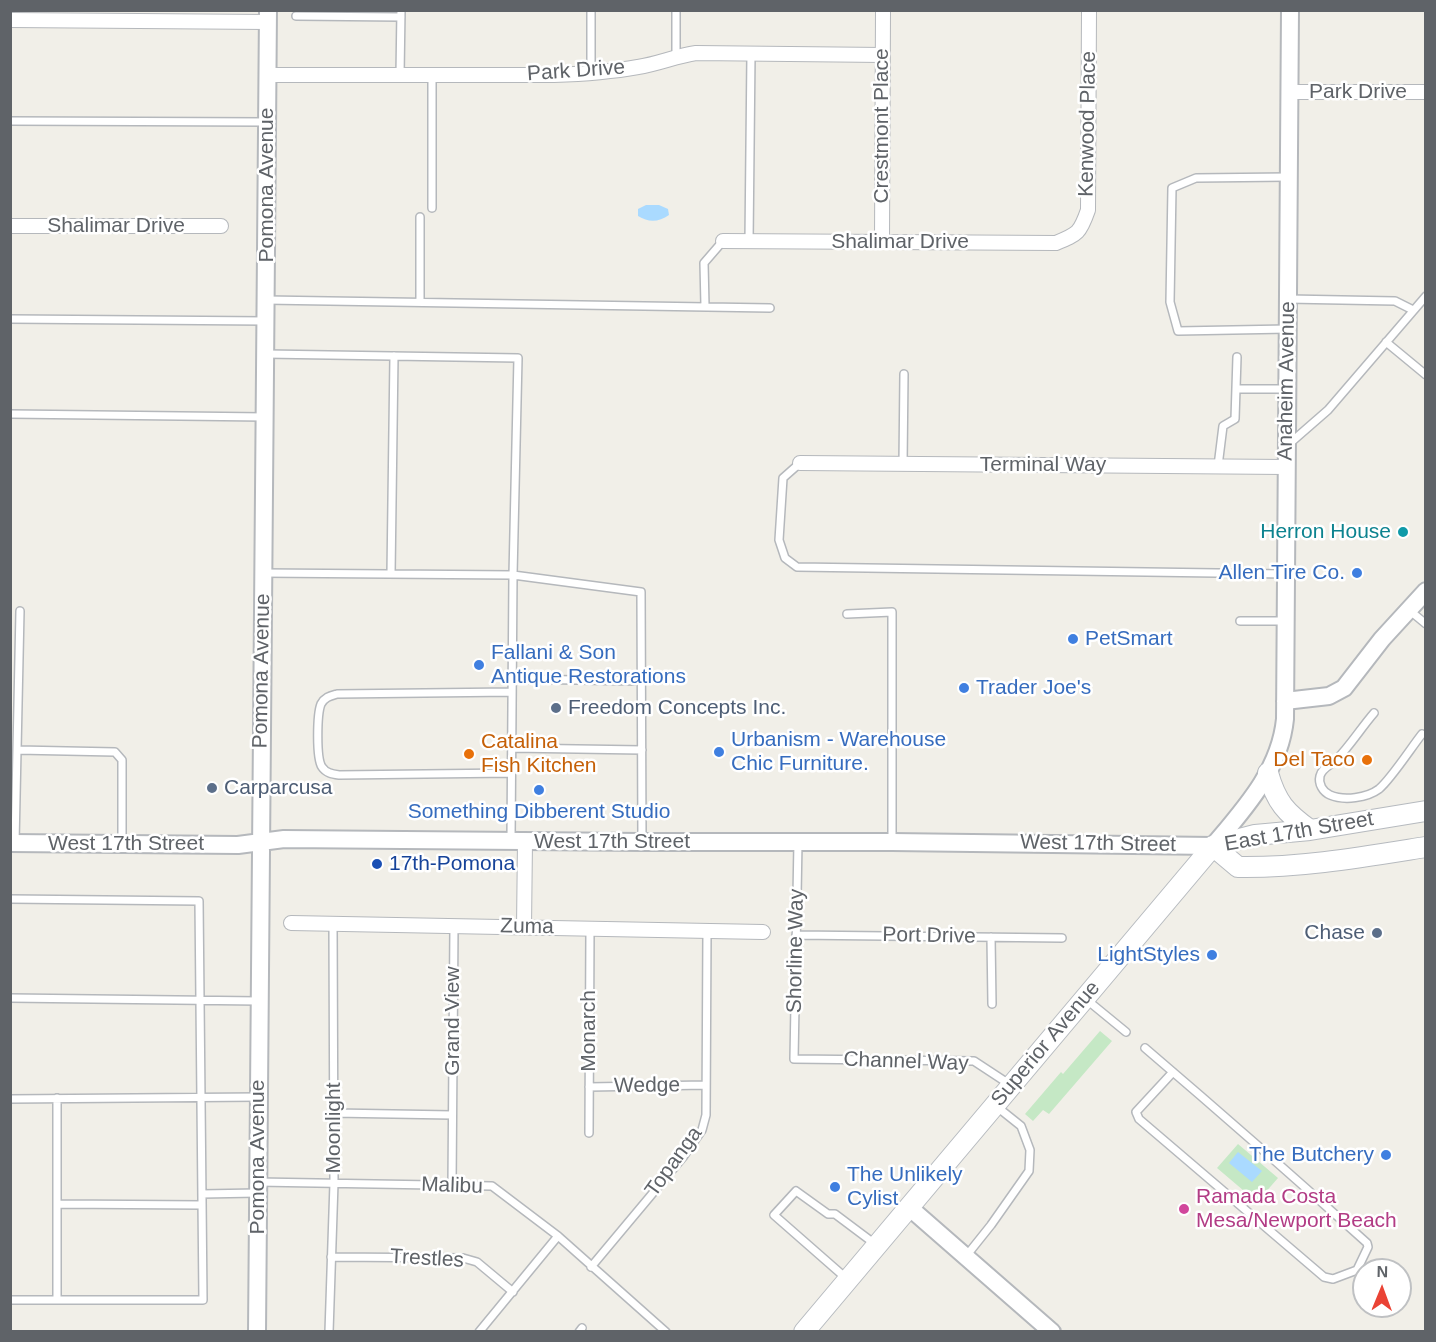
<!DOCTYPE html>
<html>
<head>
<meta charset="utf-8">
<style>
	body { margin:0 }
	#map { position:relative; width:1436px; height:1342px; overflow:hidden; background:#f1efe8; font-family:Arial,sans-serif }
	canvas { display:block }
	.frame { position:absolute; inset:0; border:12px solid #5f6368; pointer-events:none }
	.north { position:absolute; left:1352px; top:1258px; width:60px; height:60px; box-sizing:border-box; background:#fff; border:2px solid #bfc1c3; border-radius:50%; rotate:1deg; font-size:16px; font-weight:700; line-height:24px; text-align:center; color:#5f6368 }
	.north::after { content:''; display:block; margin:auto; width:21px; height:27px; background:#ea4335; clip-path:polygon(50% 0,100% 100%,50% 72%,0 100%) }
</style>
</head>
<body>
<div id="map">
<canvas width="1436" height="1342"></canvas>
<div class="frame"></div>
<div class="north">N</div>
</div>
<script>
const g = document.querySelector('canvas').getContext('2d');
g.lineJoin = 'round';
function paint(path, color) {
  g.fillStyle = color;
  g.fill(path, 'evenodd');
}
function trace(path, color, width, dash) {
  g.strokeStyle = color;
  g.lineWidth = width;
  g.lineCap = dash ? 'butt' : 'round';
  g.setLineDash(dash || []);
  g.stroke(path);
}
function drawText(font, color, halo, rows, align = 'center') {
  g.font = font + ' Arial,sans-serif';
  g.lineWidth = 5;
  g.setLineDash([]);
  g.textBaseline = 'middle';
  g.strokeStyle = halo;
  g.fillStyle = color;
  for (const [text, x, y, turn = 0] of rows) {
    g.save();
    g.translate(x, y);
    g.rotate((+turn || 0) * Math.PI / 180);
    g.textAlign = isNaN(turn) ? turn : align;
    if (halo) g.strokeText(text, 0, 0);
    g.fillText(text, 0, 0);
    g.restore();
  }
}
const green = new Path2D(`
	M 1100,1031 L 1112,1041 L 1049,1114 L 1043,1110 L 1033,1121 L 1025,1114 L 1061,1072 L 1063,1074 Z
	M 1238,1144 L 1278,1178 L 1257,1202 L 1217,1168 Z`);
const water = new Path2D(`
	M 646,205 L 659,205 L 668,209 L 669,215 C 659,222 649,223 638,216 L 638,209 Z
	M 1238,1152 L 1262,1171 L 1252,1182 L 1229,1163 Z`);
const service = new Path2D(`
	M 296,16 L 401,17
	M 676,57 L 676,10
	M 591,73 L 591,10
	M 400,75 L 401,10
	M 10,121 L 267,122
	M 432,208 L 432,75
	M 749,241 L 751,54
	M 1288,299 L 1395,301 L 1413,310
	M 266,300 L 770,308
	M 420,302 L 420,217
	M 705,306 L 704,263 L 723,241
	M 10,319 L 266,321
	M 1288,329 L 1178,331 L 1170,302 L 1172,188 L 1196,178 L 1288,177
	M 1386,342 L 1426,375
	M 266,354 L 518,358 L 513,575 L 641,592 L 642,842
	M 1236,389 L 1287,389
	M 10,414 L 265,417
	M 1289,444 L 1328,410 L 1426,296
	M 800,463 L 783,478 L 779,540 L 785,558 L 797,567 L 1286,574
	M 903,464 L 904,374
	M 1218,466 L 1223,426 L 1235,419 L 1237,357
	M 263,573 L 513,575 L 511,839
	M 391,574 L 394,356
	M 1409,610 L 1426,624
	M 847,614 L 892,612 L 892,842
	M 1240,621 L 1285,621
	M 512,679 L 642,681
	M 1374,713 C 1361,728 1350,746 1336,760 C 1331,765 1322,768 1320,776 C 1318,784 1323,792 1330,795 C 1344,801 1367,798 1379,789 C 1391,779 1411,748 1422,734
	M 512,748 L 642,750
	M 18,750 L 115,752 L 122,760 L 122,844
	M 511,773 L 339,775 C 332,774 326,773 322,767 C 316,758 317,714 321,704 C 325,697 330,696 337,694 L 512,692
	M 798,842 L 794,1059 L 974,1061 L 1009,1084
	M 15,843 L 20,611
	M 10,899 L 199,901 L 203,1300 L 10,1300
	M 796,935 L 1062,938
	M 991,937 L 992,1004
	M 10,998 L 259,1001
	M 1087,1000 L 1126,1032
	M 1145,1048 C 1220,1112 1294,1177 1367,1243 L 1368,1247 L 1357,1270 L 1333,1279 L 1324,1277 L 1139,1119 L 1136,1112 L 1173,1072
	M 589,1087 L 706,1085
	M 57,1098 L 57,1300
	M 10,1099 L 259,1097
	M 334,1113 L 452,1115
	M 589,1133 L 590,929
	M 258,1182 L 492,1186 L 558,1236 L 666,1332
	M 452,1185 L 454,926
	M 202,1194 L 257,1193
	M 57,1204 L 202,1205
	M 967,1255 L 991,1225 L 1029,1171 L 1030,1150 L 1021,1126 L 996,1106
	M 331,1257 L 463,1258 L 477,1262 L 513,1292
	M 591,1267 L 683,1157 L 702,1130 L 706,1115 L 707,931
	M 847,1279 L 774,1215 L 796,1191 L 828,1214 L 835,1214 L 875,1244
	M 329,1332 L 334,1183 L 333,924
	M 479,1332 L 558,1236
	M 579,1332 L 582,1328`);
const minor = new Path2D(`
	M 10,20 L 268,22
	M 268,75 L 554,75 C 582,74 610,72 638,67 C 658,64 676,56 696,53 L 883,55
	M 1290,92 L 1426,92
	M 10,226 L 221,226
	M 723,241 L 1056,243 C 1078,234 1080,233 1088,210 L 1089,10
	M 882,242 L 883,10
	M 800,463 L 1286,467
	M 291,923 L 763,932
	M 524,927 L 525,841`);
const tertiary = new Path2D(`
	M 1285,701 L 1329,696 L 1344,688 L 1382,639 L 1426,591
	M 10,843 L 238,845 L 284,839 L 642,842 L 892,842 L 1213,846 C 1245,808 1280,770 1285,719 L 1290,10
	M 910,1208 L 1052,1332
	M 257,1332 L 268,10`);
const secondary = new Path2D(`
	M 1268,773 C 1276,802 1286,813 1310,830
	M 1213,846 L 1238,867 C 1301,868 1363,857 1426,847
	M 1213,846 L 1255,835 L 1310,830 L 1426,811
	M 804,1332 L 1213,846`);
const markers = [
	[1403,532,6,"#0f9aa8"],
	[1357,573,6,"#3f7fe0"],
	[1073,639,6,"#3f7fe0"],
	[479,665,6,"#3f7fe0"],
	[964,688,6,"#3f7fe0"],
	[556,708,6,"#5c6f8a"],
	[719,752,6,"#3f7fe0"],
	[469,754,6,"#e8710a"],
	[1367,760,6,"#e8710a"],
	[212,788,6,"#5c6f8a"],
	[539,790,6,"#3f7fe0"],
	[377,864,6,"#1a4fb4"],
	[1377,933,6,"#5c6f8a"],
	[1212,955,6,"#3f7fe0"],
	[1386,1155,6,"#3f7fe0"],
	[835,1187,6,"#3f7fe0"],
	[1184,1209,6,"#d1479c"]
];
const streetNames = [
	["Park Drive",576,71,-4],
	["Park Drive",1358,92],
	["Kenwood Place",1088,124,-89],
	["Crestmont Place",882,126,-90],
	["Pomona Avenue",267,185,-90],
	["Shalimar Drive",116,226],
	["Shalimar Drive",900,242],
	["Anaheim Avenue",1287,381,-89],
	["Terminal Way",1043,465],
	["Pomona Avenue",262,671,-89],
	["East 17th Street",1299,832,-10],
	["West 17th Street",612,842],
	["West 17th Street",126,844],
	["West 17th Street",1098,844,1],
	["Zuma",527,927,1],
	["Port Drive",929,936,1],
	["Shorline Way",796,951,-89],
	["Grand View",453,1021,-90],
	["Monarch",589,1031,-90],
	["Superior Avenue",1046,1044,-50],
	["Channel Way",906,1062,2],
	["Wedge",647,1086,-1],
	["Moonlight",334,1128,-90],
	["Pomona Avenue",258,1157,-90],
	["Topanga",674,1162,-54],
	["Malibu",452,1186,2],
	["Trestles",427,1259,3]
];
const cultureNames = [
	["Herron House",1391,532]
];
const shopNames = [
	["Allen Tire Co.",1345,573,"right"],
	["PetSmart",1085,639],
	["Fallani & Son",491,653],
	["Antique Restorations",491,677],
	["Trader Joe's",976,688],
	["Urbanism - Warehouse",731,740],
	["Chic Furniture.",731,764],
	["Something Dibberent Studio",539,812,"center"],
	["LightStyles",1200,955,"right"],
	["The Butchery",1374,1155,"right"],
	["The Unlikely",847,1175],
	["Cylist",847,1199]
];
const serviceNames = [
	["Freedom Concepts Inc.",568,708],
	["Carparcusa",224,788],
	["Chase",1365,933,"right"]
];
const foodNames = [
	["Catalina",481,742],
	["Fish Kitchen",481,766],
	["Del Taco",1355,760,"right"]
];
const transitNames = [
	["17th-Pomona",389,864]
];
const hotelNames = [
	["Ramada Costa",1196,1197],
	["Mesa/Newport Beach",1196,1221]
];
paint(green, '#c5e8c5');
paint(water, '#aadaff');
trace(service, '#b5b8bc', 10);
trace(minor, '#b5b8bc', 16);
trace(tertiary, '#b5b8bc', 20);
trace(secondary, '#b6babf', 22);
trace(service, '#fff', 7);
trace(minor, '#fff', 14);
trace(tertiary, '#fff', 16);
trace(secondary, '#fff', 20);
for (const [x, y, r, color] of markers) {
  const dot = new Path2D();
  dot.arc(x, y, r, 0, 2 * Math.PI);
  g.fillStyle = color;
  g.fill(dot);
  trace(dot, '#fff', 2);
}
drawText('21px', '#5f6368', '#fff', streetNames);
drawText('21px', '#0d838f', '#fff', cultureNames, 'right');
drawText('21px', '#366cbe', '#fff', shopNames, 'left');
drawText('21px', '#4e5e75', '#fff', serviceNames, 'left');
drawText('21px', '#c56008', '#fff', foodNames, 'left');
drawText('21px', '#164399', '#fff', transitNames, 'left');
drawText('21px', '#b23c85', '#fff', hotelNames, 'left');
</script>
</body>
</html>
